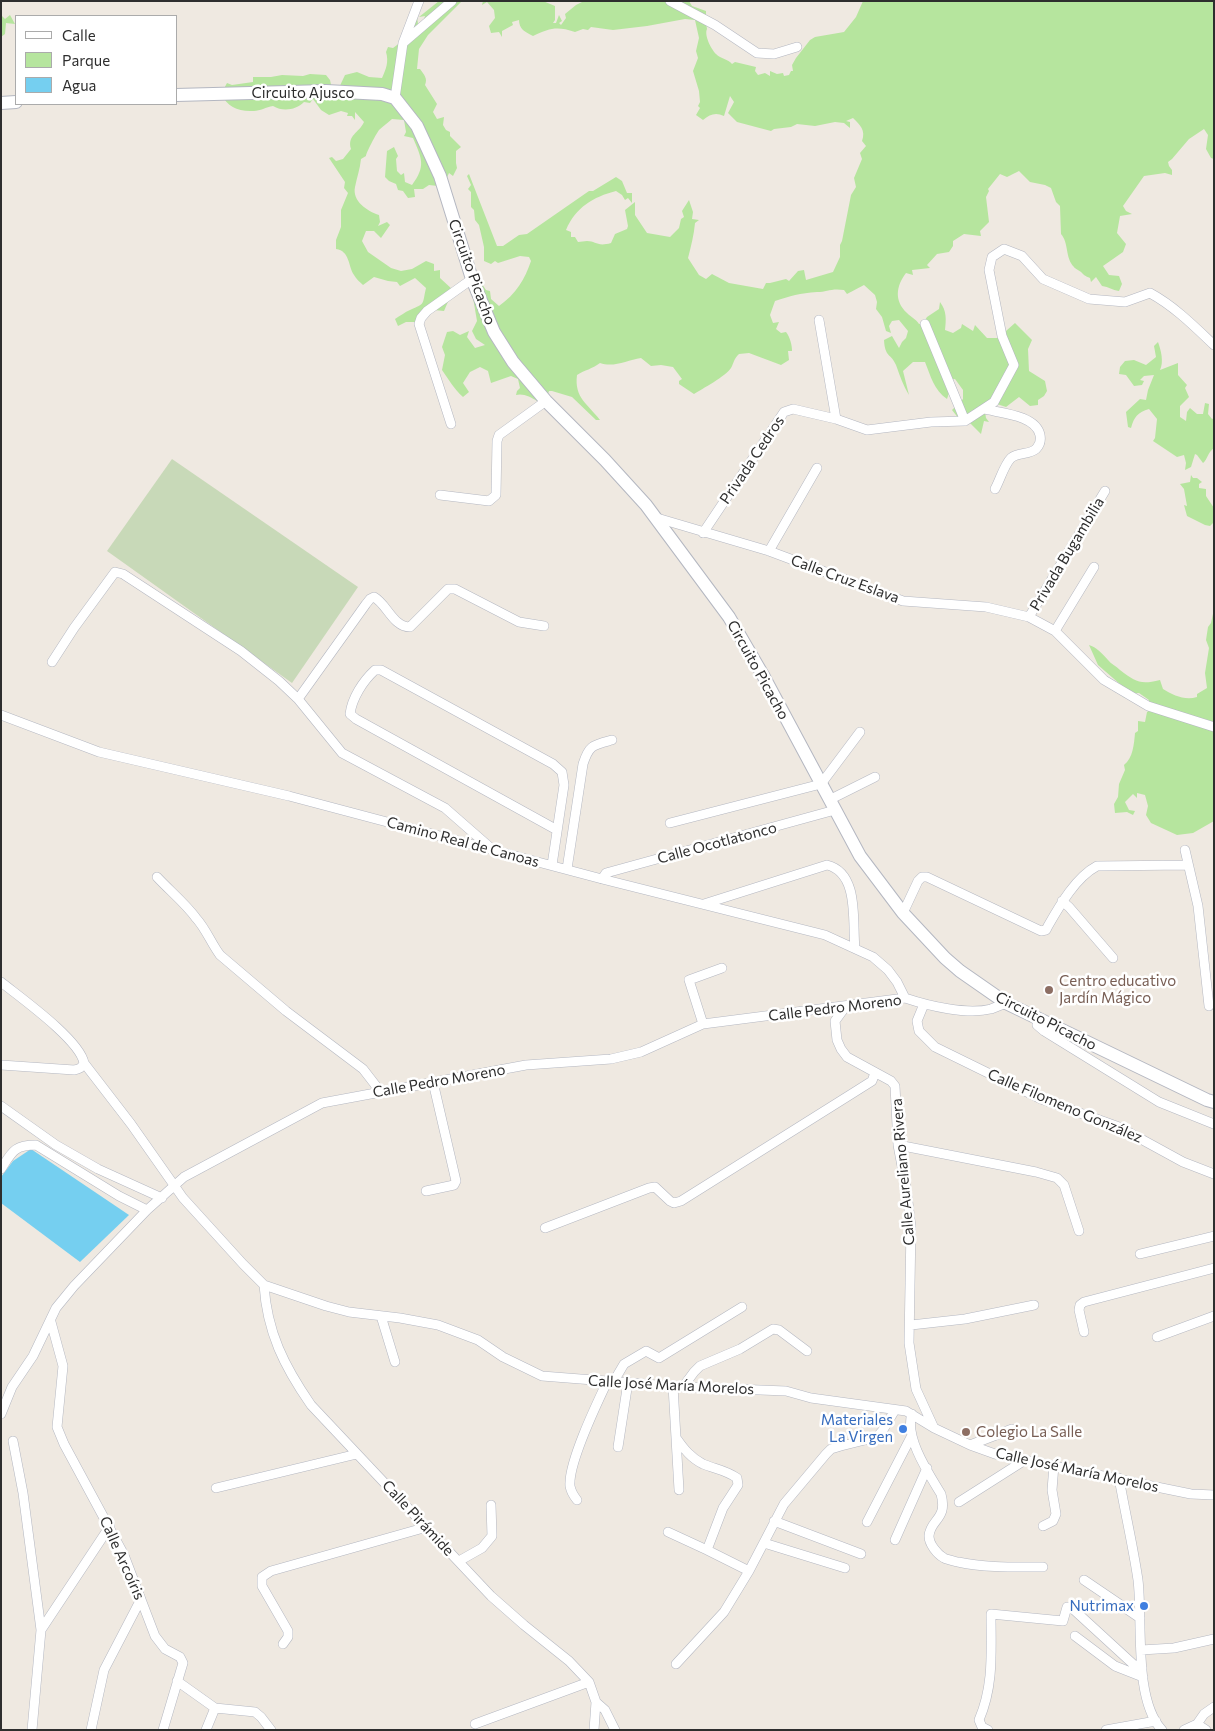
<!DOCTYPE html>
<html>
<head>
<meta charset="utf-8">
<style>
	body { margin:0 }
	#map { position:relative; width:1215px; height:1731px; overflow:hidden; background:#efe9e1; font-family:Commissioner,sans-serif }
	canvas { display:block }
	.frame { position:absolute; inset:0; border:2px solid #2e2e2e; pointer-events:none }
	.legend { position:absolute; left:15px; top:15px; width:162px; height:90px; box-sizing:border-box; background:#fff; border:1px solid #ababab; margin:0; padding:6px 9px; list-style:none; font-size:15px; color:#2e2e2e }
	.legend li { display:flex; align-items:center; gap:10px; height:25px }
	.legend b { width:25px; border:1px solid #ababab }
</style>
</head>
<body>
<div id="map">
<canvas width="1215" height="1731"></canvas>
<div class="frame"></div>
<ul class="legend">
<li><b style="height:6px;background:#fff"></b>Calle</li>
<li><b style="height:14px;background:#b6e59e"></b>Parque</li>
<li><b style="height:14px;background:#75cff0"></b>Agua</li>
</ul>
</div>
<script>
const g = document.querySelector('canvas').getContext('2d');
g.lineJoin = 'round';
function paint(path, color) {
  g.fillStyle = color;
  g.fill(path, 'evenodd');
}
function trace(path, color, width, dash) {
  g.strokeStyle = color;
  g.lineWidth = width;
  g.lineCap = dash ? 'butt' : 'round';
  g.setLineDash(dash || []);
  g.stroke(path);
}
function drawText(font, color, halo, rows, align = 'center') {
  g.font = font + ' Commissioner,sans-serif';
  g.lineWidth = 5;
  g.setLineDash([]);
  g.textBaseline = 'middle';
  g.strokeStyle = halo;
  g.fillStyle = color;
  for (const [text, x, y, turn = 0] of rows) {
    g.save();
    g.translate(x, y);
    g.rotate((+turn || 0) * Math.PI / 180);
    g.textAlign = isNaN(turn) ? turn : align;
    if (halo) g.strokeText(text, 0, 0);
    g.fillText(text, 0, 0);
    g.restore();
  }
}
const green = new Path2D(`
	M 439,1 L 462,1 L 428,35 L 419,49 L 417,69 L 420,69 C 424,75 428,78 425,85 L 437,104 L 433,112 L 437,119 L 444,117 L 443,125 L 446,130 L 450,132 L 450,136 L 461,147 L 456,151 L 456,163 L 457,168 L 453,176 L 449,173 L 444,184 L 438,186 L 429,185 L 423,189 L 414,189 L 415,197 L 408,198 L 403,191 L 398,190 L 396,184 L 389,181 L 385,177 L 387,151 L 394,147 L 398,156 L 396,159 L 397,171 L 401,175 L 404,173 L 405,182 L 412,185 C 426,166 422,159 413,138 L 404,136 L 406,132 L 404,120 L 392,119 C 388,123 383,126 379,130 C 376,134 366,153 366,156 L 361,159 C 360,169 357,177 355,187 C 352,201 367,211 379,215 L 380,222 L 378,226 L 387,222 L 390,225 L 381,238 L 374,231 L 366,231 L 362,241 L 368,252 L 391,268 L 401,271 L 412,269 L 426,261 L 434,264 L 434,271 L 440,270 L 440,278 L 453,290 L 444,311 L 434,310 L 415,322 L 406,322 L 398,326 L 395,319 C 400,316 405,312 410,310 C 426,303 422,305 426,288 L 415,278 L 400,286 L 397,282 L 388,281 L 374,277 L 363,285 C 360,282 356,279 354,275 C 348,266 350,251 336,249 L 336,240 L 341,227 L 341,210 L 348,193 L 344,188 L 345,182 L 329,158 L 332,157 L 336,161 L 343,159 L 351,149 C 347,135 359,133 364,122 L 355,112 L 355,120 L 352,116 L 347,116 L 348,113 L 341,111 L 329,115 L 321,110 L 313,99 L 310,103 L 304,102 C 296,110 283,112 273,106 C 266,107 260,111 254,111 C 238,112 228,107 221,94 L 227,83 L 232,85 L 253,82 L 253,77 L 271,77 L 282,75 L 303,76 L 310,74 L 326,75 L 330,80 L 332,89 L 337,92 L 345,75 L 357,72 L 369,77 L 382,78 C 386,69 389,62 386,52 L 388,47 L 393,48 L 401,42 L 417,17 L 418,24 L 422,25 L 425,16 L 419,17 Z
	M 483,1 L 543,1 L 555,6 L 555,20 L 553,23 L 556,23 L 559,15 L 562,21 L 559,23 L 561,25 L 566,18 L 565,14 L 576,5 L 584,1 L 689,1 L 692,6 L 706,11 L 706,23 L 707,29 C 704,35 711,49 716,54 C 721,59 728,59 732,64 L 735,62 L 756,67 L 755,71 L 758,75 L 765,73 L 770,76 L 770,71 L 777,74 L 783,73 L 784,76 L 789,75 L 791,71 L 793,71 L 792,65 L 796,58 L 810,40 L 815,37 L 844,32 L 856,17 L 863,1 L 1214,1 L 1214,159 L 1211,158 L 1206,149 L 1208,135 L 1204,129 L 1189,139 L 1172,159 L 1168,162 L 1169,166 L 1172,170 L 1172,175 L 1165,173 L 1144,176 L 1123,206 L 1126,211 L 1132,214 L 1120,216 L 1117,233 L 1126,244 L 1123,252 L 1103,266 L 1109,275 L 1119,276 L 1122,284 L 1119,291 C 1112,290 1109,287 1102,286 L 1096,277 L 1091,282 L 1090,278 C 1085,276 1084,275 1081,272 C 1080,271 1074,268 1074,267 C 1065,258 1069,243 1061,234 L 1060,206 L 1056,202 L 1051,188 L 1045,185 L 1030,182 L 1019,171 L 1007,177 L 1000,174 L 988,189 L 989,191 L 986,197 L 989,222 L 980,231 L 981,236 L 964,234 L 953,241 L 953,246 L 949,252 L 937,254 L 927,265 L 930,268 L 912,270 L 913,275 L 906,273 C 896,286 894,301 907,313 C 911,317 916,319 919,324 L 923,323 L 927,317 L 939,309 L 940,302 C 947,311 946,320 945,330 L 953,333 L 961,328 L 962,324 L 973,331 L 975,325 L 987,338 L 998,338 L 1015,323 L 1032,340 L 1028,349 L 1029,371 L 1045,381 L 1047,391 L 1044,396 L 1038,400 L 1038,405 L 1030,406 L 1019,397 L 1006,407 L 994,403 L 985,412 L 986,418 L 989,422 L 984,421 L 981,434 L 969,422 L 959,419 L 952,410 L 963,399 L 963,390 L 955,379 L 948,380 L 950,390 L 947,399 C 934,390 931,377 925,362 L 913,362 L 903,371 L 909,395 C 903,385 900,376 896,365 C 891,353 885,358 884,340 L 892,336 L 899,348 L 902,342 L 906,338 L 908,331 L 899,320 L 892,321 L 889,326 L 891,333 L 886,331 L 882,317 L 876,309 L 877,302 L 875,295 L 864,285 L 847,294 L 844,290 C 831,288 827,292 817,292 C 800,293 790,296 775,301 L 770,315 L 773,323 L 779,322 L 776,329 L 781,333 L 786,332 C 790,337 792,345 792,351 L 788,351 L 789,360 L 781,365 L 749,353 L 739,354 C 733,360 734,363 731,368 C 726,376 702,389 694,394 L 679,384 L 679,381 L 682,379 L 673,367 L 661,365 L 651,366 L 641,358 C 627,360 614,368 600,363 C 592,369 585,370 577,375 C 574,398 588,404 600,420 L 596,420 L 572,397 L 552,391 L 549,391 L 546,400 L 537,401 C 531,397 523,393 516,395 L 517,391 L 520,388 L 518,379 L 511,376 L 491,383 L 488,371 L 480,367 L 470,372 L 463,383 L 469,392 L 463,397 C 454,389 449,380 442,370 L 445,355 L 442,347 L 447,332 L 453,331 L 460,335 L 469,331 L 467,337 L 475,348 L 485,345 L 476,339 L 472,331 L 477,321 L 472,292 L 478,284 L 482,284 L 486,290 L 490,291 L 491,299 L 499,306 C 516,294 525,279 531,261 L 529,257 L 520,256 L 498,263 L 495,261 L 491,264 L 484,261 L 484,247 L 479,225 L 475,220 L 474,210 L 471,207 L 471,192 L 468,189 L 471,185 L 467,176 L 469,174 L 497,246 L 503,246 L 519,235 L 527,234 L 589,191 L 593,191 L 616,177 L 622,181 L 627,193 L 632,193 L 632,203 L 628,198 L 625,200 L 622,195 L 616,191 C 593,197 576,207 566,230 L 571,232 L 571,237 L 575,237 L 578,242 C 581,242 584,241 587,241 C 596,241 597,247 611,243 L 615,234 L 627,229 L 628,226 L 625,210 L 635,202 L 635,215 L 647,233 L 670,237 L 679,228 L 681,219 L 684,217 L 682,211 L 689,200 L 693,212 L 692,219 L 699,220 L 695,223 C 694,235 691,246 688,258 L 699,275 L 706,279 L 712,274 L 729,283 L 763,289 L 766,283 L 770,283 L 786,279 L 789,281 L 798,271 L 804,270 L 806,280 L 833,272 L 840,257 L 840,245 L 842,241 L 851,195 L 856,187 L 854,178 L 862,159 L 860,153 L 866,146 L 862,141 C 866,130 860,125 853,118 L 846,121 L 850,122 L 850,128 L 844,123 L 835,122 L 815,126 L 797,124 L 791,127 L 774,129 L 771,131 L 737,122 L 728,113 L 734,102 L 730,96 L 724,116 C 716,112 710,114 703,120 L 696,115 L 700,108 L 698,106 L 700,102 L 699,91 L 693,71 L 698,58 L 696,51 L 699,38 L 695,20 L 685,19 L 647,26 L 613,30 L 591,27 L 588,30 L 583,29 L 575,32 C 557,26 550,28 533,36 C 525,32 519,29 519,20 L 512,22 L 513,25 L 502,31 L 502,37 L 499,32 L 491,33 L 489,26 L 495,18 L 494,10 L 487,2 L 482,5 Z
	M 1,15 L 5,19 L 10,15 L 15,24 L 6,23 L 5,34 L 1,37 Z
	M 1158,342 C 1161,350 1164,362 1160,370 L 1178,363 L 1178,375 L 1187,385 L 1185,388 L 1189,397 L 1180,406 L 1180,417 L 1186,421 L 1187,412 L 1190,408 L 1197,414 L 1203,414 L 1205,403 L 1209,404 L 1208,414 L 1212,419 L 1214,418 L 1214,448 C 1207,453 1208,459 1203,463 L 1197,455 L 1195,454 L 1191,467 L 1185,470 L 1186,463 L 1184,455 L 1177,457 L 1153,441 L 1155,438 L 1157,419 L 1149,409 C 1138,412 1134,417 1131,428 L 1128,427 L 1126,412 L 1140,399 L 1146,400 L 1148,390 L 1154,375 L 1144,376 L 1140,380 L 1144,381 L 1142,385 L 1134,386 L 1126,375 L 1119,374 L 1120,367 L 1125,361 L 1134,360 L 1146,365 L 1156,357 L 1154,346 Z
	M 1191,475 L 1193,478 L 1197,478 L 1202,482 L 1199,484 L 1199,488 L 1206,489 L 1206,496 L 1214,508 L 1214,522 L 1210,526 L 1205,525 L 1187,516 L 1184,505 L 1187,506 L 1184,489 L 1180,484 L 1190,482 Z
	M 1214,609 L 1214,821 L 1193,833 L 1177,835 L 1151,823 L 1146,815 L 1148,806 L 1145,795 L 1137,793 L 1137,798 L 1133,794 L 1125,802 L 1129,810 L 1135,811 L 1133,815 L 1127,812 L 1115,813 L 1114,804 L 1118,797 L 1119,784 L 1125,770 L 1124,765 C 1133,758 1134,744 1135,733 L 1138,731 L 1138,721 L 1145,722 L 1147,712 L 1150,710 L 1148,707 L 1149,700 L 1139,693 L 1128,694 L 1124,698 L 1121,685 L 1098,665 L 1089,645 C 1096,647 1103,654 1108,660 C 1111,664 1116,666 1120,670 C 1136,682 1140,685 1160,680 L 1163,689 C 1173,695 1185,701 1197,697 L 1197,694 L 1207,688 L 1205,673 L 1209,648 L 1206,640 L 1208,627 L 1211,623 Z`);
const cemetery = new Path2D(`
	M 172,459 L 358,587 L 292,683 L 107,551 Z`);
const water = new Path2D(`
	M 31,1149 L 129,1215 L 80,1262 L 1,1203 L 1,1177 L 13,1161 Z`);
const minor = new Path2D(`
	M 670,1 L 715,25 L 757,53 L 774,54 L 797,47
	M 403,43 L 419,1
	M 395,98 L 403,43 L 452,1
	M 819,320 L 836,419
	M 925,324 L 965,421
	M 984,409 C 1000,413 1036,415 1040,435 C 1041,440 1040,445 1036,449 C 1029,455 1018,452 1011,458 C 1004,465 1000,480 995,489
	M 451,424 L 419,324 L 421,318 L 427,311 L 472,279
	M 440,495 L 489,501 L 496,495 L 497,441 L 499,435 L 546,401
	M 657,518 L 769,551 L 903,601 L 986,607 L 1029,617 L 1055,631 L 1104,680 L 1148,706 L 1214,727
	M 703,533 L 784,412 L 793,409 L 836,419 L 867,430 L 931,422 L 965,421 L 994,402 L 1014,365 L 1002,336 L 989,270 L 992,257 L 1004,249 L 1022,256 L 1043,279 L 1089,299 L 1125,302 L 1150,293 C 1174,306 1194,326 1214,345
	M 769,551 L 817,468
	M 1029,617 L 1105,491
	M 1055,631 L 1094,567
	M 52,662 L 74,628 L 115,572 L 123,574 L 241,651 L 279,681 L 298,699 L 342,753 L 445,808 L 493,850
	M 298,699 L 366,604 L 370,599 L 374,597 C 387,604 393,627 410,627 L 448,589 L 455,589 L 519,622 L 544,626
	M 1,715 L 99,752 L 289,796 L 602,879 L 825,935 L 873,957 L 888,970 L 897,982 L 905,998
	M 829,800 L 875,777
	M 670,823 L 821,784 L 860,732
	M 1185,850 L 1198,906 L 1209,1006
	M 552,865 L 564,785 L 562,772 L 553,764 L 381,670 L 375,670 C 363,681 352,698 350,714 L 356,719 L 557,830
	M 567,869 L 583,764 C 589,745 593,745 612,740
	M 157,877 C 170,891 185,903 196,918 C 206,929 211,943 220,955 L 286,1011 L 363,1069 L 380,1091
	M 602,879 L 606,873 L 835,810
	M 1062,901 L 1069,907 L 1113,958
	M 704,904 L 827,865 C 860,873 852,923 855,948
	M 903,913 L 918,881 L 922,877 L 927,877 L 1041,931 L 1046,930 L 1048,926 C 1060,905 1076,877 1097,866 L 1187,865
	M 1,982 C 21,998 80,1040 84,1063 L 131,1124 L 183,1198 L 243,1264 L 264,1285 L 326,1306 L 349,1312 L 400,1318 L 438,1325 L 478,1340 L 503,1357 L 542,1376 L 683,1387 L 786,1391 L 811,1398 L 906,1411 L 934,1428 L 970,1445 L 995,1454 L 1191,1494 L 1214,1495
	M 924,1004 L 917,1021 L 919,1031 L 935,1047 L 1041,1099 L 1119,1127 L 1183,1162 L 1214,1174
	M 846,1006 L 835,1021 L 837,1040 L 841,1049 L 847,1057 L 891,1081 L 895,1086 L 898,1145 L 907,1193 L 911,1227 L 909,1343 L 916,1389 L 933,1426
	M 1039,1019 L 1037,1025 L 1044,1031 L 1159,1102 L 1214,1124
	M 703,1024 L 689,980 L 722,968
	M 1,1065 L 74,1070 C 79,1069 82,1068 84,1063
	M 1,1106 L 56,1145 L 98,1169 L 162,1198
	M 898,1145 L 1036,1172 L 1057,1178 L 1064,1185 L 1079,1231
	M 1,1169 C 12,1152 14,1145 36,1145 L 119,1196 L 147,1210
	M 426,1191 L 454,1185 L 456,1181 L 433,1082
	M 545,1228 L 649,1188 L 655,1187 L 670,1201 L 674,1203 L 681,1201 L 853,1093 L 872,1081 L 875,1073
	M 1140,1254 L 1214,1236
	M 264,1285 C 267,1332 284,1366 311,1405 L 491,1596 L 524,1625 L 569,1661 L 589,1682 L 596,1702 L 594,1730
	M 381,1316 L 395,1362
	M 51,1322 L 63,1366 L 57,1427 L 64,1444 L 124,1555 L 155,1636 L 165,1649 L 180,1657 L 183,1663 L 163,1730
	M 911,1325 L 965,1319 L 1034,1305
	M 1084,1332 L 1079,1310 L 1080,1305 L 1084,1302 L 1214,1268
	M 1157,1337 L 1214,1316
	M 614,1381 L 624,1364 L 646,1351 L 659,1358 L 742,1307
	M 673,1386 L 679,1490
	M 683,1387 L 694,1372 L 700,1366 L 740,1349 L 773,1329 L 779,1330 L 807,1351
	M 1,1414 L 12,1387 L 33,1356 L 56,1308 L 74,1286 L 147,1210 L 184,1177 L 322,1103 L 526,1065 L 611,1059 L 641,1052 L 703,1024 L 905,998 C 929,1006 967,1015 991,1009 C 996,1007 1001,1005 1006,1003
	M 912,1414 C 904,1437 929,1474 941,1494 C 948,1520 930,1519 929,1536 C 929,1544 937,1554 944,1558 C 948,1560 954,1561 958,1562 C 986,1568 1014,1567 1043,1567
	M 677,1439 C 684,1449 691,1458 703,1464 C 715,1469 726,1470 737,1478 L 738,1485 L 723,1508 L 707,1550 L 749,1571
	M 13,1441 L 23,1493 L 41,1630 L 32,1730
	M 970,1445 L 1012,1429
	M 618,1447 L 628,1382
	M 1119,1478 C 1125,1512 1133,1546 1138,1580 C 1143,1621 1133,1699 1162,1730
	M 216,1488 L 357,1454
	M 577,1500 C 573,1495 571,1492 570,1486 C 568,1463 597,1403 608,1380
	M 959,1502 L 1025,1460
	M 774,1521 L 861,1554
	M 867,1522 L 911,1437
	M 1043,1526 L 1053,1521 L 1056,1514 L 1052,1490 L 1054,1465
	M 668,1532 L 707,1550
	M 895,1540 L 927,1468
	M 764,1543 L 845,1568
	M 459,1561 L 482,1548 L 492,1536 L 491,1505
	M 1084,1580 L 1140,1618
	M 41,1630 L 110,1526
	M 1075,1636 L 1115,1666 L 1143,1677
	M 283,1644 L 288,1637 L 288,1631 L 262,1586 L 262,1577 L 271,1571 L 427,1527
	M 1141,1650 L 1174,1648 L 1214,1639
	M 676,1664 L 724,1612 L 749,1571 L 784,1504 L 826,1454 L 831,1449 L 841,1446 L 877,1437 L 883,1430 L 895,1410
	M 177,1681 L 215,1708 L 255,1712 L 261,1717 L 271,1730
	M 596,1702 L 605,1710 L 615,1730
	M 475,1724 L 589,1682
	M 1197,1724 L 1204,1714 L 1214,1707
	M 91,1730 L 104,1670 L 141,1599
	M 206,1730 L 215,1708
	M 988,1730 L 982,1727 L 979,1720 C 994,1685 991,1652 991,1614 L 1063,1621 L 1067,1607 L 1073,1609 L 1133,1664 L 1142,1668
	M 1106,1730 L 1156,1721
	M 1184,1730 L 1197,1724 L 1206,1730`);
const secondary = new Path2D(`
	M 176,95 L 326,91 L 382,94 L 395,98 L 417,126 L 440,176 L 472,279 L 494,332 L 513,362 L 546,401 L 605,460 L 646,505 L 729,617 L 764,677 L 860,856 L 903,913 L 945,958 L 960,971 L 1006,1003 L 1207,1100 L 1214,1102
	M 1,103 L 16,102`);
const markers = [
	[1049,990,5,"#8d6e63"],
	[903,1429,5,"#3f7fe0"],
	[966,1432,5,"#8d6e63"],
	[1144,1606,5,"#3f7fe0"]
];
const streetNames = [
	["Circuito Ajusco",303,93],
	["Circuito Picacho",472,272,70],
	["Privada Cedros",752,460,-56],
	["Privada Bugambilia",1067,554,-59],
	["Calle Cruz Eslava",845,579,20],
	["Circuito Picacho",758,670,61],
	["Camino Real de Canoas",463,842,15],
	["Calle Ocotlatonco",717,843,-15],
	["Calle Pedro Moreno",835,1008,-7],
	["Circuito Picacho",1046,1021,27],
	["Calle Pedro Moreno",439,1081,-10],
	["Calle Filomeno González",1065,1106,23],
	["Calle Aureliano Rivera",903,1172,-95],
	["Calle José María Morelos",671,1385,3],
	["Calle José María Morelos",1077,1470,12],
	["Calle Pirámide",418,1518,47],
	["Calle Arcoíris",122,1558,66]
];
const educationNames = [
	["Centro educativo",1059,981],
	["Jardín Mágico",1059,998],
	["Colegio La Salle",976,1432]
];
const shopNames = [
	["Materiales",893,1420],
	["La Virgen",893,1437],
	["Nutrimax",1134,1606]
];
paint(green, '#b6e59e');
paint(cemetery, '#c8d9b8');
paint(water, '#75cff0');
trace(minor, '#b4b7c1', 10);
trace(secondary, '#b4b7c1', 14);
trace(minor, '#fff', 9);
trace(secondary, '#fff', 12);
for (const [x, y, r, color] of markers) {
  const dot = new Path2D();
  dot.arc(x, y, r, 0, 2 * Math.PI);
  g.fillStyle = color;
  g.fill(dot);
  trace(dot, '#fff', 2);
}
drawText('15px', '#2e2e2e', '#fff', streetNames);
drawText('15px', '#785e54', '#fff', educationNames, 'left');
drawText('15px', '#366cbe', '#fff', shopNames, 'right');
</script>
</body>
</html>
